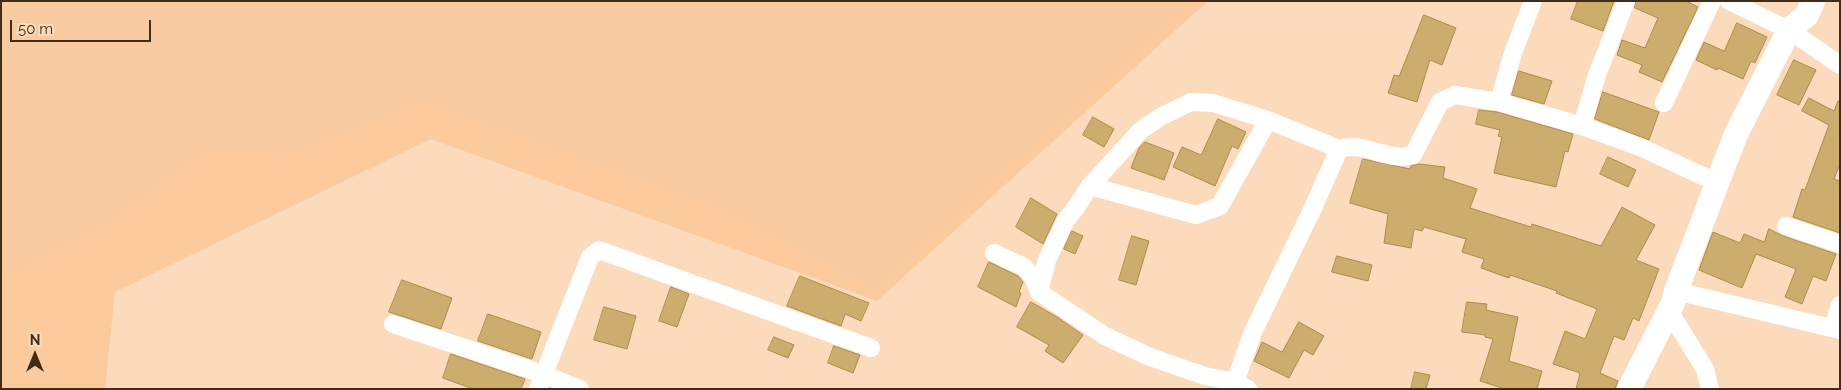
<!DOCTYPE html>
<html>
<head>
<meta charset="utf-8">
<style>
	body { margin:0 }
	#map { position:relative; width:1841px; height:390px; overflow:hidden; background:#fcdbbd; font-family:Raleway,sans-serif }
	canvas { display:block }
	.frame { position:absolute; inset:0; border:2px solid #412c18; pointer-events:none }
	.north { position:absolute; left:10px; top:330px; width:50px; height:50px; -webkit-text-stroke:4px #fcdbbd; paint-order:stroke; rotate:0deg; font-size:14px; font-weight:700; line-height:20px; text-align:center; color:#412c18 }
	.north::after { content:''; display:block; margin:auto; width:18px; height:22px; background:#412c18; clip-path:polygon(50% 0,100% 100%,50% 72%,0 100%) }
	.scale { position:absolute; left:10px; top:20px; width:141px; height:22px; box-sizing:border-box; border:2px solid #412c18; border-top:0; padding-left:6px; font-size:15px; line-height:18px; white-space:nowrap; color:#412c18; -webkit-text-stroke:4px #fcdbbd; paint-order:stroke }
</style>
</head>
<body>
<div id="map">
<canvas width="1841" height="390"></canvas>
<div class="frame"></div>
<div class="north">N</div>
<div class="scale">50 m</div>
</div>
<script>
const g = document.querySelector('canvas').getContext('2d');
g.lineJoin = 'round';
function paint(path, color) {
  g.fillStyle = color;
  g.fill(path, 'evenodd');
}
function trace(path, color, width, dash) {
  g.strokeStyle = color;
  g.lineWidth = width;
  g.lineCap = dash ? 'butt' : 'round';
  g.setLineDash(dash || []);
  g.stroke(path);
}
const built = new Path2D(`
	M 1,1 L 1208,1 L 877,301 L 431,139 L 115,292 L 105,389 L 1,389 Z`);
const green = new Path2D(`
	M 1,1 L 1194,1 L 874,289 L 722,209 L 483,124 L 440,107 L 416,105 L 280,159 L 261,151 L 234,151 L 197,157 L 116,217 L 66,246 L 1,280 Z`);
const building = new Path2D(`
	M 1578,1 L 1614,1 L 1603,31 L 1571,19 Z
	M 1636,1 L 1686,1 L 1698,7 L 1662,82 L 1639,72 L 1642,65 L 1617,55 L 1622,40 L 1645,48 L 1658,18 L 1635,8 Z
	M 1424,15 L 1456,28 L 1442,65 L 1430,60 L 1417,102 L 1388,93 L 1394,75 L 1399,76 Z
	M 1737,23 L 1767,37 L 1755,63 L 1751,61 L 1743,79 L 1718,68 L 1717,70 L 1696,60 L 1704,42 L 1724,51 Z
	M 1794,60 L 1816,70 L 1799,105 L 1777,95 Z
	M 1519,71 L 1552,81 L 1544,104 L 1512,95 Z
	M 1603,92 L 1659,112 L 1649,140 L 1595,119 Z
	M 1809,98 L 1834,111 L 1838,101 L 1840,101 L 1840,164 L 1834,179 L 1840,181 L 1840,233 L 1793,217 L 1802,189 L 1805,190 L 1829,125 L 1802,111 Z
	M 1479,110 L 1497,112 L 1573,134 L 1568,152 L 1565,151 L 1556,187 L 1494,173 L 1502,137 L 1498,136 L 1500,130 L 1476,124 Z
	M 1093,117 L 1114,129 L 1104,147 L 1083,135 Z
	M 1218,119 L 1246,132 L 1238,149 L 1232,146 L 1215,186 L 1173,167 L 1182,147 L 1201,155 Z
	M 1145,142 L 1174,153 L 1164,180 L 1131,168 L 1139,148 Z
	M 1608,157 L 1636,170 L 1628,187 L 1600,174 Z
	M 1363,159 L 1410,169 L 1411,166 L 1419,164 L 1445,167 L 1443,178 L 1477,189 L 1470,208 L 1531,227 L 1532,224 L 1601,246 L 1622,207 L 1655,225 L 1636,260 L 1659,269 L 1639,321 L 1633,318 L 1624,340 L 1614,336 L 1600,373 L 1618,381 L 1615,389 L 1576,389 L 1580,373 L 1553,364 L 1565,331 L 1585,339 L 1597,309 L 1556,293 L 1557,291 L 1510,275 L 1509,278 L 1481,268 L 1484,259 L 1462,252 L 1466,239 L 1424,227 L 1422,231 L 1414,229 L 1411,248 L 1384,243 L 1388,214 L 1350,203 Z
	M 1031,198 L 1057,214 L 1043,244 L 1016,227 Z
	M 1769,229 L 1783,236 L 1836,254 L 1826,281 L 1813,276 L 1802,304 L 1785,297 L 1796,269 L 1756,254 L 1742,288 L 1699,270 L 1713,232 L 1740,243 L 1744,234 L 1764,242 Z
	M 1072,231 L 1083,236 L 1075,254 L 1064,249 Z
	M 1132,236 L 1149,241 L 1136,285 L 1119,280 Z
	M 1337,256 L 1372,265 L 1368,281 L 1332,272 Z
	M 989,262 L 1018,276 L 1023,282 L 1019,292 L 1021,293 L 1016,307 L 978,287 Z
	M 800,276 L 869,303 L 861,321 L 845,314 L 841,326 L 787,306 Z
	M 402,280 L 452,298 L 441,329 L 389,312 Z
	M 671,287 L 689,294 L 677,327 L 659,321 Z
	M 1031,302 L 1057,317 L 1083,335 L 1063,363 L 1045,351 L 1049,345 L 1017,327 Z
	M 1467,302 L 1487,304 L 1486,310 L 1518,317 L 1509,361 L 1542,371 L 1537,389 L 1505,389 L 1480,381 L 1493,339 L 1485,337 L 1485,335 L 1462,332 Z
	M 604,307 L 636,316 L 627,349 L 594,340 Z
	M 488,314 L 541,332 L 532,359 L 478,341 Z
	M 1299,322 L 1324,336 L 1313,355 L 1304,350 L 1289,378 L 1254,361 L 1262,342 L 1282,352 Z
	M 774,337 L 794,345 L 788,358 L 768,350 Z
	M 834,346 L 860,355 L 853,373 L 828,363 Z
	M 451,354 L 525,379 L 521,389 L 473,389 L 443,378 Z
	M 1415,372 L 1430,375 L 1426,389 L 1411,389 Z`);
const street = new Path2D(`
	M 1729,1 L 1789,30 L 1840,65
	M 1499,102 L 1513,53 L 1533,1
	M 1664,103 L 1712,1
	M 1582,126 L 1597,75 L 1626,1
	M 1090,186 L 1196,215 L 1220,206 L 1268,120 L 1339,149
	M 1786,226 L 1840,244
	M 994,253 L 1024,267 L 1033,277 L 1039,292 L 1105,336 L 1150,357 L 1205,376 L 1235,382 L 1248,389
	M 1676,291 L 1840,330
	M 1039,292 L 1047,260 L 1066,220 L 1075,209 L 1090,186 L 1141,130 L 1162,116 L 1191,102 L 1213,103 L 1268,120
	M 1669,311 L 1705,369 L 1710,389
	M 393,324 L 543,374 L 580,389
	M 1833,328 L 1840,305
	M 1235,382 L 1253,332 L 1313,208 L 1339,149 C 1363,140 1388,163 1413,155 L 1440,102 L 1455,95 L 1499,102 L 1582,126 L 1640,147 L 1718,183
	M 538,389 L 590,257 L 599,250 L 871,348`);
const secondary = new Path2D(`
	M 1629,389 L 1673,303 L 1676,291 L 1736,134 L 1789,30 L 1807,15 L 1813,1`);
paint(built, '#fbcb9e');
paint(green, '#f8caa0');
paint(building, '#ccad6d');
trace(building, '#aa8c4d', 1);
trace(street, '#fff', 18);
trace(secondary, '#fff', 24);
</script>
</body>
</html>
